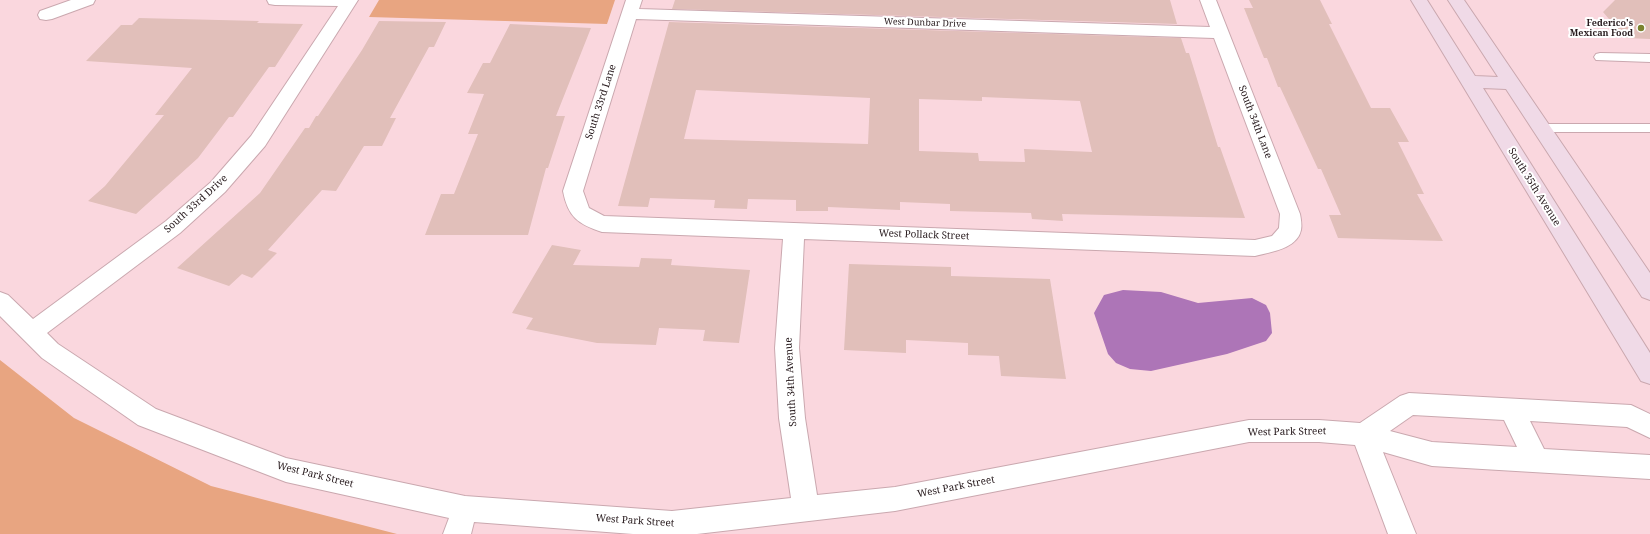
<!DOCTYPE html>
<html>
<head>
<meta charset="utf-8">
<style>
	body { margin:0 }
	canvas { display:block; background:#fad7de }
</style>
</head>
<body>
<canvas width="1650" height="534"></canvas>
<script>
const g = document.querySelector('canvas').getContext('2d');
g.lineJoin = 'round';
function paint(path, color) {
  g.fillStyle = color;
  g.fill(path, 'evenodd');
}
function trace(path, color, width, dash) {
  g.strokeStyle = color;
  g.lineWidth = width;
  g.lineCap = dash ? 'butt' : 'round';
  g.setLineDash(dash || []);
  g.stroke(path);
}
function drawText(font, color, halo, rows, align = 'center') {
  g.font = font + ' "Noto Serif",serif';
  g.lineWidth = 4;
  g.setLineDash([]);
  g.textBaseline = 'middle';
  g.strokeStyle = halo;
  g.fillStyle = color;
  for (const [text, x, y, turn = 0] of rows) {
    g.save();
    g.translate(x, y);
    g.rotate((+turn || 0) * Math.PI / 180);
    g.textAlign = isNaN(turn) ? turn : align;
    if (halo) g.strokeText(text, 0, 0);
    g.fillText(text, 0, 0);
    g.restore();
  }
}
const green = new Path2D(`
	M 379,0 L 615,0 L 607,24 L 369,17 Z
	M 0,360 L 74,418 L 211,486 L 397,534 L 0,534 Z`);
const water = new Path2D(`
	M 1123,290 L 1161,292 L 1198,303 L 1252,298 L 1266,305 L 1270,313 L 1272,333 L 1266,341 L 1227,354 L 1151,371 L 1130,369 L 1116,363 L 1108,354 L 1094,313 L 1104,295 Z`);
const building = new Path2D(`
	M 675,0 L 1170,0 L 1177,24 L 672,9 Z
	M 1249,0 L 1320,0 L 1332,24 L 1329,24 L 1371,108 L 1390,108 L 1409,142 L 1398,142 L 1424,194 L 1417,194 L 1443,241 L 1338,238 L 1329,215 L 1341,215 L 1321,169 L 1318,169 L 1280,87 L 1278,87 L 1267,58 L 1264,58 L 1244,8 L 1253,8 Z
	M 1615,0 L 1650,0 L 1650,39 L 1625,38 L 1603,12 Z
	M 139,18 L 259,21 L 257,23 L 303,24 L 275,67 L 269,67 L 233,117 L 229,117 L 198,158 L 136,214 L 88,201 L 105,186 L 164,115 L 155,115 L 192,68 L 86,61 L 121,25 L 132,25 Z
	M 379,21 L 446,22 L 434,47 L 429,47 L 390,118 L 396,118 L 382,146 L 364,146 L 336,191 L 322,190 L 268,250 L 277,253 L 252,278 L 242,274 L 229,286 L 177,268 L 260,193 L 305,128 L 309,128 L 316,116 L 318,116 L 362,50 Z
	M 669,22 L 1181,38 L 1186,53 L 1189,53 L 1218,147 L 1220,147 L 1245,218 L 1062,214 L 1063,221 L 1032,219 L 1031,213 L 950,211 L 950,204 L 900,202 L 900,210 L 828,207 L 828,211 L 796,211 L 796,200 L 748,199 L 747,209 L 714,208 L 715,200 L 650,198 L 648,207 L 618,206 ZM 696,90 L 870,98 L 868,144 L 684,139 ZM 982,97 L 1080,101 L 1092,152 L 1024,149 L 1025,162 L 979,161 L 978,153 L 919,151 L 919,99 L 982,101 Z
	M 510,24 L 591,28 L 556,116 L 565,116 L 548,168 L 546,168 L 528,235 L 425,235 L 441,194 L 454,194 L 478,134 L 468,134 L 484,94 L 467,93 L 483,63 L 490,63 Z
	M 552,245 L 581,250 L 573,265 L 639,267 L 641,258 L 672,259 L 671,265 L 750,270 L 739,343 L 703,341 L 705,330 L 659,328 L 656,345 L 597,343 L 526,329 L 533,318 L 512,313 Z
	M 849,264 L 951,267 L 951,276 L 1050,279 L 1066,379 L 1001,376 L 999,356 L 968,355 L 968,343 L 906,340 L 906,353 L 844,350 Z`);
const lane = new Path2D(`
	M 1600,53 L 1650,54 L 1650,62 L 1596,60 L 1594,57 L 1596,54 Z
	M 1542,124 L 1650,124 L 1650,132 L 1542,132 L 1537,131 L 1535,128 L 1537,125 Z`);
const street = new Path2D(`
	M 71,0 L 95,0 L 93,4 L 52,19 L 46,20 L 40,19 L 38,15 L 40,11 Z
	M 267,0 L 358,0 L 265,146 L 225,192 L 180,233 L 47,333 L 58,344 L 156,409 L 286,458 L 465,496 L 672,511 L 791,498 L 779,418 L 775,348 L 783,239 L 602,232 C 578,224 568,217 563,191 L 626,0 L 642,0 L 639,9 L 1210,27 L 1200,0 L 1216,0 L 1300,214 C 1301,219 1302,225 1301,230 C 1297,249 1270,252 1255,256 L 804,239 L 799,348 L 805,418 L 817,495 L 895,487 L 1249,420 L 1319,420 L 1360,423 L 1400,396 L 1409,393 L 1631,405 L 1650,414 L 1650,438 L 1627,427 L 1530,421 L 1544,449 L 1650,455 L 1650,479 L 1432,466 L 1383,452 L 1416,534 L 1388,534 L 1355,445 L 1319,442 L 1249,442 L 895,511 L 697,534 L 633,534 L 474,522 L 471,534 L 443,534 L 449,518 L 286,482 L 138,425 L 42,358 L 0,316 L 0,292 L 8,295 L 33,319 L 166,221 L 211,182 L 251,136 L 338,6 L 275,5 L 269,4 ZM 636,19 L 1214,38 L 1280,214 L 1279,228 L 1272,236 L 1255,240 L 604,216 L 589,208 L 583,191 ZM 1413,415 L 1504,420 L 1517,447 L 1432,442 L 1390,431 Z`);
const secondary = new Path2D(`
	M 1411,0 L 1427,0 L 1475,76 L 1498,77 L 1448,0 L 1464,0 L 1650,273 L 1650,300 L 1642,297 L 1506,89 L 1483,88 L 1650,353 L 1650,384 L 1641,381 Z`);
const markers = [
	[1641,28,4,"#7a832f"]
];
const farStreetnames = [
	["West Dunbar Drive",925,23,2]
];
const farPoinames = [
	["Federico's",1633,23],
	["Mexican Food",1633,33]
];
const streetNames = [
	["South 33rd Lane",601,102,-72],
	["South 34th Lane",1255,122,69],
	["South 35th Avenue",1534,187,58],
	["South 33rd Drive",196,204,-42],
	["West Pollack Street",924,235,2],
	["South 34th Avenue",791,382,-93],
	["West Park Street",1287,432,-1],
	["West Park Street",315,475,14],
	["West Park Street",956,487,-11],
	["West Park Street",635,521,4]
];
paint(green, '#e8a581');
paint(water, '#ad75b7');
paint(building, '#e1bfba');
trace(lane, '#caa8af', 2);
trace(street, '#caa8af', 2);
trace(secondary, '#caa8af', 2);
paint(lane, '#fff');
paint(street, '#fff');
paint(secondary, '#f0dae7');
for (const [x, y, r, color] of markers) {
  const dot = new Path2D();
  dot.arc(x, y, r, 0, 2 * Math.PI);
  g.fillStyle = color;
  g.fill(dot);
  trace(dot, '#fff', 1.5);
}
drawText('9px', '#271a1d', '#fff', farStreetnames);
drawText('bold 9px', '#271a1d', '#fff', farPoinames, 'right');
drawText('10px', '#271a1d', '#fff', streetNames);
</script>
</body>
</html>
